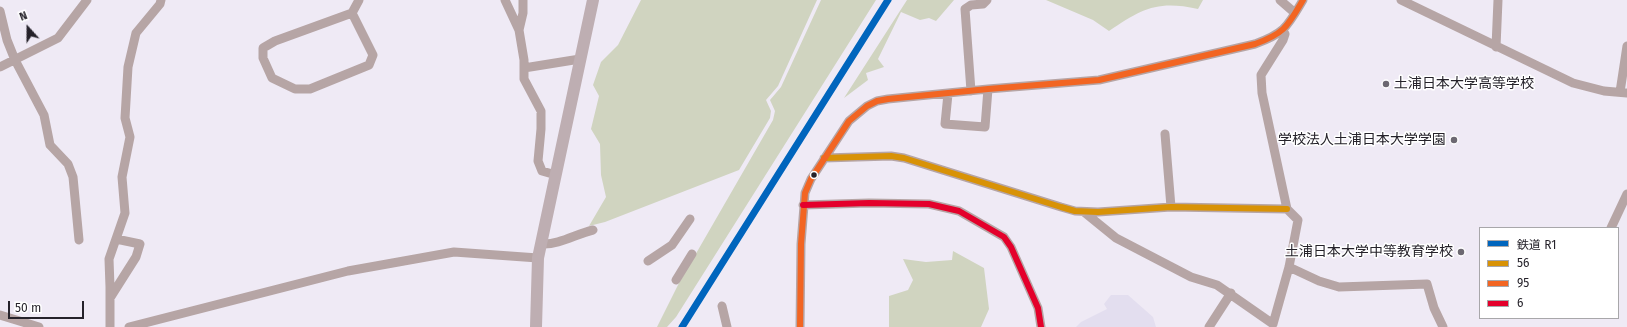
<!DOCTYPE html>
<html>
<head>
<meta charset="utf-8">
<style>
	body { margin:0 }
	#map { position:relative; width:1627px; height:327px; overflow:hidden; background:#efeaf5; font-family:"Fira Sans","Noto Sans JP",sans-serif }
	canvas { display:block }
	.legend { position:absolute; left:1479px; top:227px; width:140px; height:92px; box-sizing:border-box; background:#fff; border:1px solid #a8a7aa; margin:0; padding:5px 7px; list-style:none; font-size:12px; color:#25222a }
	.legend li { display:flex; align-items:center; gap:8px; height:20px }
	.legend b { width:20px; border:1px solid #a8a7aa }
	.north { position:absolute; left:8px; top:8px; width:40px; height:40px; -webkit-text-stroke:3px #fff; paint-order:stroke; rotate:339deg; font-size:11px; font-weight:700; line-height:16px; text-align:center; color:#25222a }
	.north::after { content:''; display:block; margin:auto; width:14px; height:18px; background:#25222a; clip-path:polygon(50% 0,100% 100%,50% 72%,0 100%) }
	.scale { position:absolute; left:8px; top:301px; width:76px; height:18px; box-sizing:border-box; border:2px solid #25222a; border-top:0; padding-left:5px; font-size:12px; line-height:14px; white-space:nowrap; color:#25222a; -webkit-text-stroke:3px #fff; paint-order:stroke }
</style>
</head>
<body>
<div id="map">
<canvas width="1627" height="327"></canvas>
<ul class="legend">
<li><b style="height:5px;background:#0065bd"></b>鉄道 R1</li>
<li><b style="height:5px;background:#d89206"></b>56</li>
<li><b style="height:5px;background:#f26522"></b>95</li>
<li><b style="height:5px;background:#e4002b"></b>6</li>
</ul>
<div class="north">N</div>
<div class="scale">50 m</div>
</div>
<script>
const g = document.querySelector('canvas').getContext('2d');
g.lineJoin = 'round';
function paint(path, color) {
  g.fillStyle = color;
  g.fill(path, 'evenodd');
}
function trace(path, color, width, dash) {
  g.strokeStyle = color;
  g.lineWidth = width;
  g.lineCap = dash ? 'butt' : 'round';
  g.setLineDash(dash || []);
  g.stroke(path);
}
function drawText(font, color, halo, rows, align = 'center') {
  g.font = font + ' "Fira Sans","Noto Sans JP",sans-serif';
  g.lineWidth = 3;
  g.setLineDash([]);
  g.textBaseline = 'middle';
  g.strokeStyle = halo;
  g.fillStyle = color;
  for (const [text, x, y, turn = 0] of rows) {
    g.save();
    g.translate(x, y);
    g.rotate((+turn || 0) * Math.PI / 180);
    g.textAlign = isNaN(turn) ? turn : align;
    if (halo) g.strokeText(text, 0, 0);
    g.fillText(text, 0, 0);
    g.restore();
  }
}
const commercial = new Path2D(`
	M 1111,295 L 1128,295 L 1153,317 L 1156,327 L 1076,327 L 1081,322 L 1107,309 L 1104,304 Z`);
const green = new Path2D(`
	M 641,0 L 817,0 L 778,86 L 766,100 L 771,111 L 770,118 L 739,170 L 605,222 L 589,226 L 606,197 L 601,175 L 600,144 L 591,129 L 599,96 L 593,85 L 601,62 L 618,45 Z
	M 821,0 L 876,0 L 676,317 L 667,327 L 657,327 L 679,283 L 773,120 L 775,111 L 770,100 L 781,87 Z
	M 907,0 L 954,0 L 936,21 L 929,18 L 920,20 L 901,12 L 878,59 L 884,67 L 866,73 L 868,80 L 844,98 Z
	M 1046,0 L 1203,0 L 1198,9 C 1157,0 1142,9 1109,31 L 1093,20 Z
	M 953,251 L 984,268 L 989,309 L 981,327 L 889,327 L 889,296 L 908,290 L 913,280 L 903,259 L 926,262 L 952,260 Z`);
const street = new Path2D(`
	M 505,0 L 519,30 L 524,60 L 524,79 L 541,111 L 541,129 L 538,161 L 542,171 L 556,175
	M 1280,0 L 1295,13
	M 1401,0 L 1573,83 L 1604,91 L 1627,93
	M 0,11 L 7,40 L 15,60 L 44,115 L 50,145 L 68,164 L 73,177 L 79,240
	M 352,13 L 373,55 L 369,65 L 310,89 L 295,89 L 272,78 L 263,58 L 263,48 L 275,41 L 352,13 L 359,0
	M 519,30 L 523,13 L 523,0
	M 1496,47 L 1498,0
	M 0,67 L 58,38 L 87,0
	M 524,68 L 580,59
	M 971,91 L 965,9 L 971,5 L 983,4 L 987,0
	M 1620,92 L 1627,46
	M 948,94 L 945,124 L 985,127 L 988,89
	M 1165,134 L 1171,207
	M 824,158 L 891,156 L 904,158 L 1061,207 L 1075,211 L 1098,212 L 1171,207 L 1287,209
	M 803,205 L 869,203 L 929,204 L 959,211 L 1004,237 L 1011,247 L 1038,308 L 1041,327
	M 1084,212 L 1116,238 L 1191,277 L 1217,285 L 1273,324 L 1289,267 L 1298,220 L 1287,209 L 1262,93 L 1261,75 L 1283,40 L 1285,34 L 1283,30
	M 1611,228 L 1627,194
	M 542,244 C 559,245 576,234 593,230
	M 648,261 L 672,245 L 690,219
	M 1289,267 L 1319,281 L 1339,287 L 1427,284 L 1434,308 L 1443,327
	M 676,280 L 692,254
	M 110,298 L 136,257 L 140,244 L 116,239
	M 722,306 L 727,327
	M 0,315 L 39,327
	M 110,327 L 110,287 L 109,259 L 125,213 L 122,177 L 130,137 L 125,118 L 128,67 L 136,33 L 160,4 L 161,0
	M 129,327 L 348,271 L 454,252 L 538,258
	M 800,327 L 801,244 L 805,193 L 811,179 L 849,121 L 867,106 L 877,101 L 888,99 L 988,89 L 1099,80 L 1255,44 C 1285,33 1287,27 1303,0
	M 1209,327 L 1231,293`);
const secondary = new Path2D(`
	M 536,327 L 538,258 L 593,0`);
const bus1 = new Path2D(`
	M 824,158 L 891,156 L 904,158 L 1061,207 L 1075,211 L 1098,212 L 1171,207 L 1287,209`);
const bus2 = new Path2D(`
	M 800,327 L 801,244 L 805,193 L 811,179 L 849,121 L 867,106 L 877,101 L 888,99 L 988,89 L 1099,80 L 1255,44 C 1285,33 1287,27 1303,0`);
const bus3 = new Path2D(`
	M 803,205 L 869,203 L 929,204 L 959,211 L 1004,237 L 1011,247 L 1038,308 L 1041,327`);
const rail1 = new Path2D(`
	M 682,327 L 888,0`);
const markers = [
	[1386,84,4,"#6c6871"],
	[1454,140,4,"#6c6871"],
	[814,175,3.5,"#25222a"],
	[1461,252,4,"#6c6871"]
];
const poiNames = [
	["土浦日本大学高等学校",1394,84,"left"],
	["学校法人土浦日本大学学園",1446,140],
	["土浦日本大学中等教育学校",1453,252]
];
paint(commercial, '#e3deef');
paint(green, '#d0d4c0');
trace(street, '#b6a5a5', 9);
trace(secondary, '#beaeb2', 12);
trace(bus1, '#d89206', 6);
trace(bus2, '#f26522', 6);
trace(bus3, '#e4002b', 6);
trace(rail1, '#0065bd', 7);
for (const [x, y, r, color] of markers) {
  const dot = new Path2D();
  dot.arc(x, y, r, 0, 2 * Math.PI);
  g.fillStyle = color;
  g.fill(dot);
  trace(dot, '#fff', 1.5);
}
drawText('14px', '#25222a', '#fff', poiNames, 'right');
</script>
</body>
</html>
